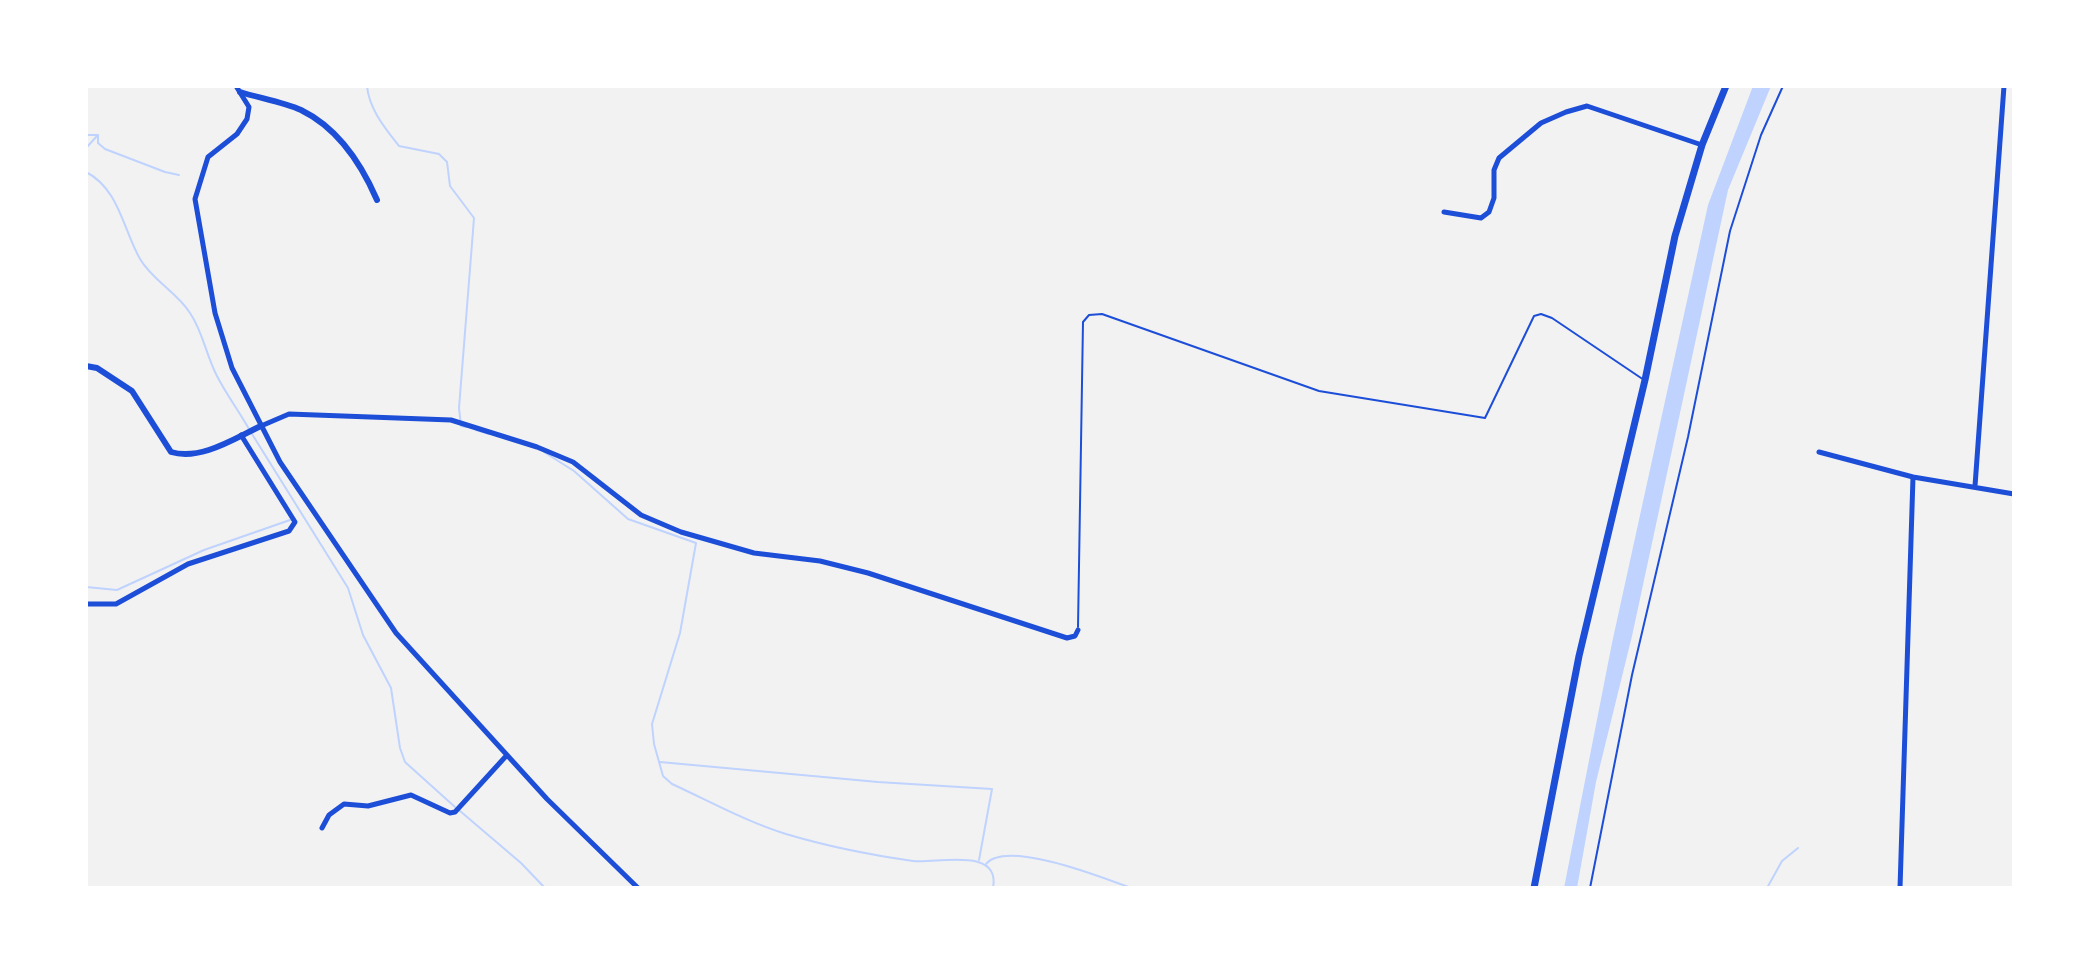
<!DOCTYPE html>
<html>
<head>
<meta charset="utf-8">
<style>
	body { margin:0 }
	#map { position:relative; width:2100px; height:974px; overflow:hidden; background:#f2f2f2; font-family:"Fira Sans Condensed",sans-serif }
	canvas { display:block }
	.frame { position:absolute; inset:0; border:88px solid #fff; pointer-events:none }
</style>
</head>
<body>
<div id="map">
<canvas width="2100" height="974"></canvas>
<div class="frame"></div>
</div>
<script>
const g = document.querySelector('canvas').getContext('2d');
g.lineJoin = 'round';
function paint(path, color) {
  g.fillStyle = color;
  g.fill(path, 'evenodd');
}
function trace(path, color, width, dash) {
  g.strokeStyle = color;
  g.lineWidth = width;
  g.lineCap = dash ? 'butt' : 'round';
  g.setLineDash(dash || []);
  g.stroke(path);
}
const water = new Path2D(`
	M 1753,86 L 1771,86 L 1728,190 L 1632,636 L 1596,782 L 1577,888 L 1564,888 L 1612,643 L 1708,205 Z`);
const stream = new Path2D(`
	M 367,86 C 369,109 385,128 399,146 L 439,154 L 447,162 L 450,186 L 474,218 L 459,408 L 461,426 L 466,427
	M 86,135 L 97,135
	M 98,135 L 98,143 L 105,149 L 165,172 L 179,175
	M 86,148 L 97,136
	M 86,172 C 119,189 123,229 140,259 C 153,281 177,292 190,313 C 203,332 206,355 217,376 C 226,394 239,411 249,429
	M 476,430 L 489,434
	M 252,434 L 348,588 L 363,635 L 391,688 L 400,748 L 405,762 L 455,807
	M 544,452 L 574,471 L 628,519 L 696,543 L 680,633 L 652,724 L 654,744 L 663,776 L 672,784 C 709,801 747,822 786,834 C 826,846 871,855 913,861 C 936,864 1001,846 993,888
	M 86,587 L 117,590 L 204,550 L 290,520
	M 660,762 L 878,782 L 992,789 L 979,860
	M 460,811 L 521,863 L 545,888
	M 986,864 C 1006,839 1104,878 1131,888
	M 1767,888 L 1782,861 L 1798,848`);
const path = new Path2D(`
	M 1590,888 L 1632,675 L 1688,437 L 1730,231 L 1761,135 L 1783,86`);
const service = new Path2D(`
	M 1078,627 L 1083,322 L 1089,315 L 1102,314 L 1319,391 L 1485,418 L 1534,316 L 1541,314 L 1552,318 L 1644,380`);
const minor = new Path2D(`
	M 236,86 L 249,107 L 247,119 L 237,134 L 208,157 L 195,199 L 215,313 L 232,368 L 280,462 L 396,633 L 547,799 L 638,888
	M 1444,212 L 1481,218 L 1489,212 L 1494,198 L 1494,170 L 1499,158 L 1541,123 L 1566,112 L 1587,106 L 1702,145
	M 261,426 L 289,414 L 451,420 L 537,447 L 573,462 L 641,515 L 681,532 L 754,553 L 820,561 L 868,573 L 1067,638 L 1075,636 L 1078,630
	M 1819,452 L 1913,477 L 2014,494
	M 1975,486 L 2004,86
	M 86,604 L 116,604 L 188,564 L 289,531 L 295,522 L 241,435
	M 322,828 L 329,815 L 344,804 L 368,806 L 411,795 L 450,813 L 455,812 L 507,755
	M 1900,888 L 1913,477`);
const tertiary = new Path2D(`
	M 240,92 C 259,98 283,102 301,110 C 338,128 361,163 377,200
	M 86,366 L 97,368 L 132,391 L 171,452 C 201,461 235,438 261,426`);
const secondary = new Path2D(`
	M 1534,888 L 1579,656 L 1645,380 L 1675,236 L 1702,145 L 1726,86`);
paint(water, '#bfd3fe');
trace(stream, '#bfd3fe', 2);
trace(path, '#1d4ed8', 2);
trace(service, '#1d4ed8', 2);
trace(minor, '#1d4ed8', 5);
trace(tertiary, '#1d4ed8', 6);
trace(secondary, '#1d4ed8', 7);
</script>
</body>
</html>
